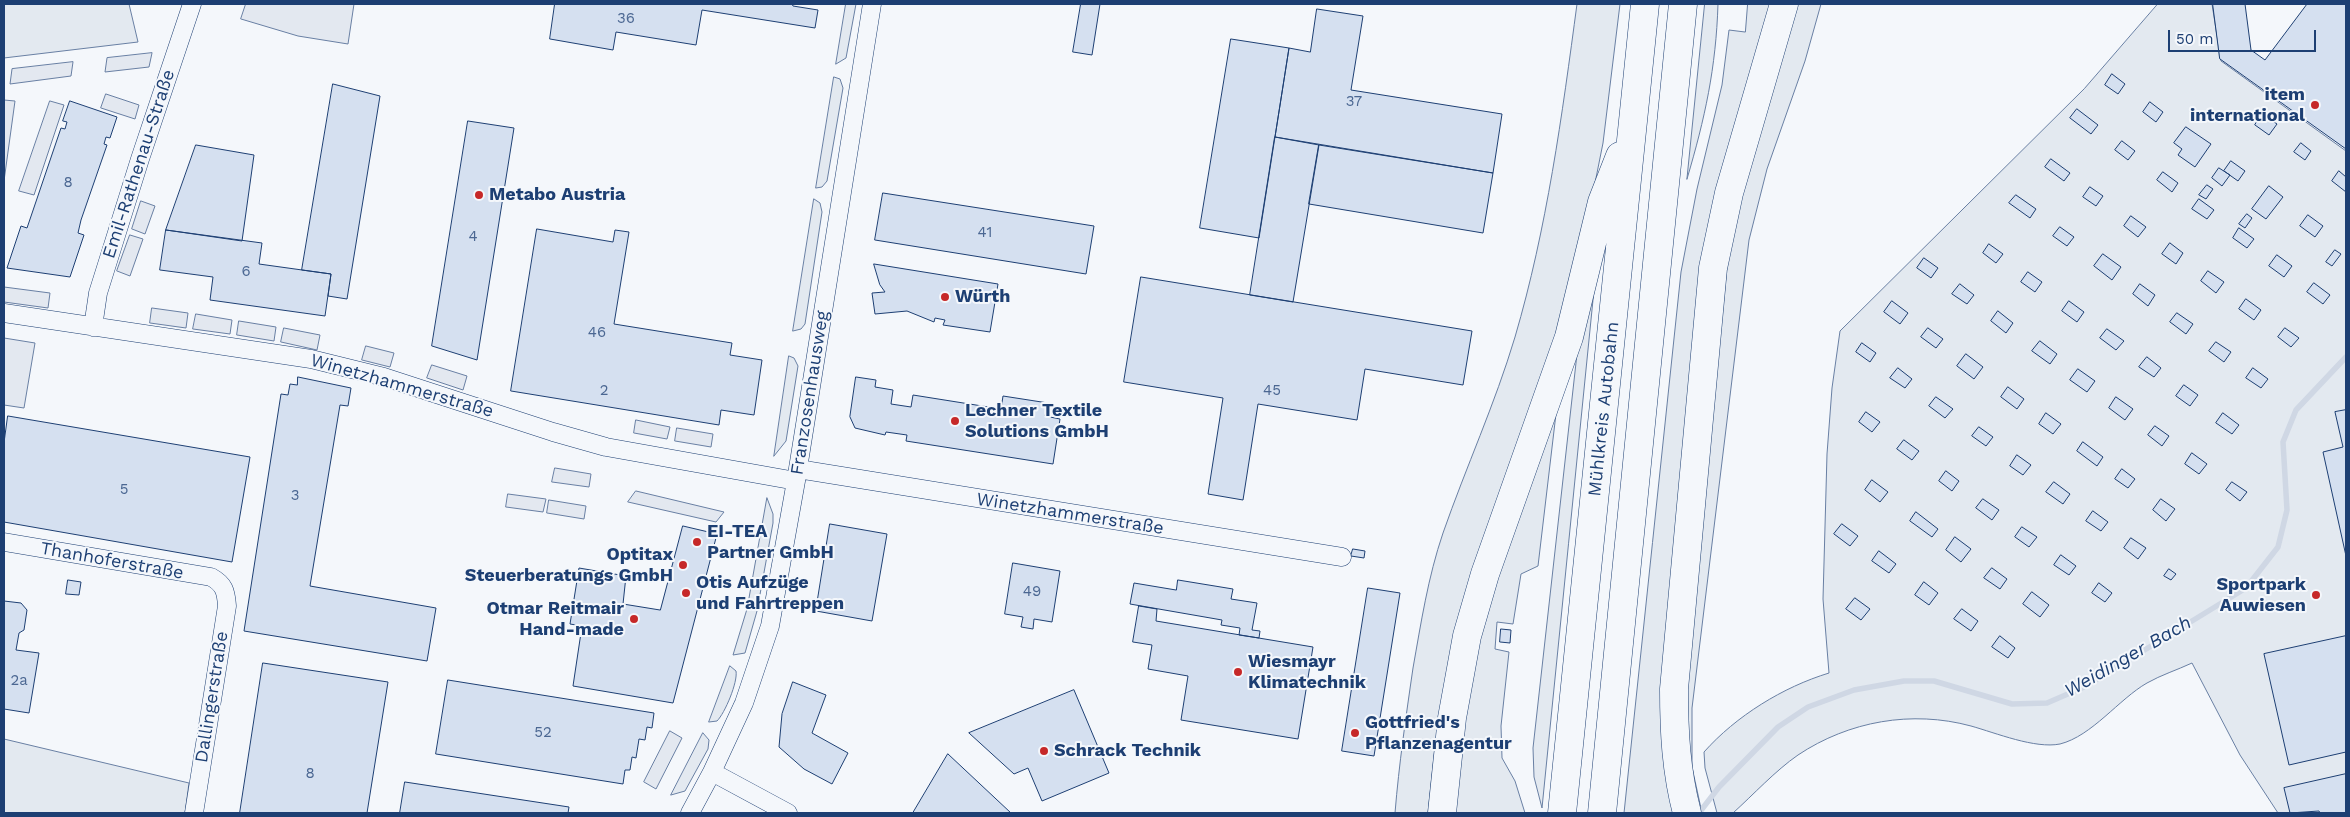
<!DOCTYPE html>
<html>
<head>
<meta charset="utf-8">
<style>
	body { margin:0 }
	#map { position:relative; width:2350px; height:817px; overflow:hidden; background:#f4f7fb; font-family:"Work Sans",sans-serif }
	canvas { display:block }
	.frame { position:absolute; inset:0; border:5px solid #1d3f73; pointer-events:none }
	.scale { position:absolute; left:2168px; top:30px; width:148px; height:22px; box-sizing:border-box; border:2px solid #1d3f73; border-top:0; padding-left:6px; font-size:15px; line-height:18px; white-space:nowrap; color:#1d3f73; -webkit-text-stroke:4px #f4f7fb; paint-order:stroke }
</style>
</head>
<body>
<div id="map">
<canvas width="2350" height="817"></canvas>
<div class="frame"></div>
<div class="scale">50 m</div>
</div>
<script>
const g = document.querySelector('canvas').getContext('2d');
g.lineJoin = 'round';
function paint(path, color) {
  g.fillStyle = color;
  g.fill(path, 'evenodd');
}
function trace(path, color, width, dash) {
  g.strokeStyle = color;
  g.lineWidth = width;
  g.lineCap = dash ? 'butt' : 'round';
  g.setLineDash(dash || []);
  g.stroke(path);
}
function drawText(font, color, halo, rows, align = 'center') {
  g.font = font + ' "Work Sans",sans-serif';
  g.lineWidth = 4;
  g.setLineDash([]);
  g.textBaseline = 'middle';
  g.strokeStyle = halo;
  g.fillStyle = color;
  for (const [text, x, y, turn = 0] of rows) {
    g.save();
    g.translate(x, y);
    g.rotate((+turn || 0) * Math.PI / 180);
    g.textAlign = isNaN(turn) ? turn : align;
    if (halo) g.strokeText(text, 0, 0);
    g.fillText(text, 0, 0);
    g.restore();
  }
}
const green = new Path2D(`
	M 4,4 L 129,4 L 138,42 L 4,58 Z
	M 846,4 L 856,4 L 846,58 L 836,64 Z
	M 1577,4 L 1620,4 L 1603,143 L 1589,213 L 1567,301 L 1435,747 L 1428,813 L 1395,813 C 1399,764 1406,716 1413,668 C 1421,623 1428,577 1443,533 C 1466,467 1495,404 1515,337 C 1547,228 1562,116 1577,4 Z
	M 1705,4 L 1718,4 C 1716,68 1705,118 1687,179 Z
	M 1748,4 L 1775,4 L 1732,148 L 1676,813 L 1624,813 L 1681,272 L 1697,189 L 1722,85 L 1729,30 L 1745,32 Z
	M 1795,4 L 1821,4 L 1805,61 L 1767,169 L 1749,240 L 1692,708 L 1692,767 L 1702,813 L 1695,813 L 1681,730 L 1730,236 Z
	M 2158,4 L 2212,4 L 2221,61 L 2346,151 L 2346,813 L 2278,813 L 2240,755 L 2192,663 C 2177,670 2161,675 2147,683 C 2119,699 2092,736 2060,744 C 2035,749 1996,733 1971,726 C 1912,710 1849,721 1798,755 C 1775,771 1754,794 1733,813 L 1717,813 L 1705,768 L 1704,752 C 1736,716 1783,687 1829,673 L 1823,599 L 1827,454 L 1832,388 L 1840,331 L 2084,89 Z
	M 834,77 L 840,79 L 843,88 L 827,181 L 822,187 L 816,188 Z
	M 814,199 L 820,203 L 822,212 L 805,324 L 801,329 L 793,331 Z
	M 1595,280 L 1542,808 L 1534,777 L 1533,748 L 1579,336 Z
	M 789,356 L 794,358 L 798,366 L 786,441 L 774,456 Z
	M 1558,397 L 1538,566 L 1521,574 L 1513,624 L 1497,622 L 1495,649 L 1509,652 L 1501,726 L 1502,758 L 1515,781 L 1525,813 L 1450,813 L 1479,624 Z
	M 767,498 L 773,514 L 773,523 L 757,611 L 745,653 L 733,655 L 747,609 Z
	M 730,666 L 736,671 C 738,682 725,713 717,721 L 709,722 Z
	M 703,733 L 709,740 L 708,749 L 685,791 L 671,795 Z
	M 4,739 L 189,783 L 185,813 L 4,813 Z`);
const parking = new Path2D(`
	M 246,4 L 354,4 L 348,44 L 298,36 L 241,19 Z
	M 152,53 L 149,67 L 105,72 L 107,58 Z
	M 73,62 L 71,76 L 10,84 L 12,69 Z
	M 106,94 L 139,105 L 135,119 L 101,108 Z
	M 4,100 L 15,101 L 4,181 Z
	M 50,101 L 64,105 L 34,195 L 19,191 Z
	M 141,201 L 155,206 L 145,234 L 132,229 Z
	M 130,235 L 143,239 L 130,276 L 117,271 Z
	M 4,287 L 50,293 L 48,308 L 4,302 Z
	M 152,308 L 188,313 L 186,328 L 150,323 Z
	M 196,314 L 232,320 L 230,334 L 193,329 Z
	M 239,321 L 276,327 L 274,341 L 237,335 Z
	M 284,328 L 320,335 L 317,350 L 281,342 Z
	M 4,338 L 35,343 L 24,408 L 4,405 Z
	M 366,346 L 394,353 L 390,367 L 362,360 Z
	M 432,365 L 467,376 L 463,390 L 427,378 Z
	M 636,420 L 670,427 L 667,439 L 634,433 Z
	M 677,428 L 713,434 L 711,447 L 675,441 Z
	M 555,468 L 591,474 L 589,487 L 552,482 Z
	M 636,491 L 724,512 L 716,522 L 628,502 Z
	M 508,494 L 546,499 L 543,512 L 506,507 Z
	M 549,500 L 586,506 L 584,519 L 547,513 Z
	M 670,731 L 682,738 L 656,789 L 644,782 Z`);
const stream = new Path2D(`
	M 1699,813 L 1719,787 L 1778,727 L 1808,707 L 1854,690 L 1904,681 L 1934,681 L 2012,704 L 2047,703 L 2084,687 L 2246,588 L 2278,547 L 2287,510 L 2283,442 L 2296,410 L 2346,357`);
const building = new Path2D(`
	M 555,4 L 792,4 L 793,6 L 818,10 L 815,28 L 702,10 L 696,45 L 616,32 L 613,50 L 550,39 Z
	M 1081,4 L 1100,4 L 1092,55 L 1073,52 Z
	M 2213,4 L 2245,4 L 2251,50 L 2265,60 L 2307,4 L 2346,4 L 2346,149 L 2220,59 Z
	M 1317,9 L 1363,16 L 1351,90 L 1502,114 L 1493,173 L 1275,137 L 1289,48 L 1310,52 Z
	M 1231,39 L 1289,48 L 1259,238 L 1200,228 Z
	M 2112,74 L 2125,84 L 2118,94 L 2105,85 Z
	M 333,84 L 380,96 L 347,299 L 328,296 L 331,274 L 302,270 Z
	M 70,101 L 117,117 L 110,138 L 106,137 L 104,144 L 107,145 L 81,220 L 78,233 L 84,235 L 70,277 L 7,268 L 21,226 L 27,228 L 61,128 L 65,129 L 67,122 L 63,121 Z
	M 2150,102 L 2163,112 L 2156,122 L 2143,112 Z
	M 2077,109 L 2098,125 L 2091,134 L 2070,118 Z
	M 2262,114 L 2277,124 L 2269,135 L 2255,125 Z
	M 468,121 L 514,128 L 477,360 L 432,346 Z
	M 2186,127 L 2211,144 L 2195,167 L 2178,155 L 2182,149 L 2174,143 Z
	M 1275,137 L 1319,145 L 1293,302 L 1250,295 Z
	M 2122,141 L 2135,151 L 2128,160 L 2115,150 Z
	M 2301,143 L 2311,151 L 2305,160 L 2294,152 Z
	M 196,145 L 254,155 L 242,241 L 166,230 Z
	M 1319,145 L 1493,173 L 1483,233 L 1309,204 Z
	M 2051,159 L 2070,173 L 2064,181 L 2045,167 Z
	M 2231,161 L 2245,171 L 2238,181 L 2224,171 Z
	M 2219,168 L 2230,175 L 2222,186 L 2212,178 Z
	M 2339,171 L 2346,177 L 2346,192 L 2332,181 Z
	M 2163,172 L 2178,183 L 2172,192 L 2157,180 Z
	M 2207,185 L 2213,189 L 2206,199 L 2199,195 Z
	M 2269,186 L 2283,197 L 2266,219 L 2252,209 Z
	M 2090,187 L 2103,196 L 2096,206 L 2083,197 Z
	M 883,193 L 1094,226 L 1086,274 L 875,240 Z
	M 2016,195 L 2036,209 L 2030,218 L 2009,203 Z
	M 2199,199 L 2214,210 L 2207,219 L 2192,209 Z
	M 2247,214 L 2252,218 L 2245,228 L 2239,224 Z
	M 2308,215 L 2323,226 L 2315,237 L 2300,226 Z
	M 2131,216 L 2146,227 L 2138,237 L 2124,226 Z
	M 2060,227 L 2074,237 L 2067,246 L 2053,236 Z
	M 2239,228 L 2254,239 L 2247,248 L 2233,238 Z
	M 537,229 L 613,242 L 615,230 L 629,232 L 614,324 L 732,343 L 730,355 L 762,360 L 754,415 L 721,410 L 719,425 L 511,391 Z
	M 166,230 L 262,243 L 259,264 L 331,274 L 325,316 L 210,300 L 213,277 L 160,270 Z
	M 2170,243 L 2183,253 L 2176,264 L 2162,254 Z
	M 1989,244 L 2003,254 L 1996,263 L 1983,253 Z
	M 2335,250 L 2341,254 L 2332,266 L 2326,262 Z
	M 2103,254 L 2121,267 L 2112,280 L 2094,266 Z
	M 2277,255 L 2292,266 L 2284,277 L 2269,266 Z
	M 1924,258 L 1938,268 L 1931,278 L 1917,268 Z
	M 874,264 L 998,284 L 990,332 L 943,325 L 945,320 L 935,318 L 934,322 L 907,311 L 875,314 L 872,293 L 885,292 L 880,285 Z
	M 2208,271 L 2224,282 L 2216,293 L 2201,281 Z
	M 2028,272 L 2042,282 L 2035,292 L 2021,282 Z
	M 1141,277 L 1472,331 L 1463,385 L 1365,369 L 1357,420 L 1258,404 L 1243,500 L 1208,494 L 1223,398 L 1124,382 Z
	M 2314,283 L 2330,295 L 2323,304 L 2307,292 Z
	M 1960,284 L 1974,295 L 1967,304 L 1952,294 Z
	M 2140,284 L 2155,295 L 2148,306 L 2133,294 Z
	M 2246,299 L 2261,310 L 2254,320 L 2239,309 Z
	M 1892,301 L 1908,313 L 1900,324 L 1884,312 Z
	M 2069,301 L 2084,312 L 2077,322 L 2062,311 Z
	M 1998,311 L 2013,323 L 2006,333 L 1991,321 Z
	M 2177,313 L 2193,324 L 2186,334 L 2170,322 Z
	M 1928,328 L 1943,339 L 1936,348 L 1921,337 Z
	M 2285,328 L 2299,338 L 2291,347 L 2278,337 Z
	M 2107,329 L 2124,341 L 2116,350 L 2100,338 Z
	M 2040,341 L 2057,354 L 2050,364 L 2032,351 Z
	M 2216,342 L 2231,352 L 2224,362 L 2209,351 Z
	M 1862,343 L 1876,353 L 1870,362 L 1856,352 Z
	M 1966,354 L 1983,367 L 1974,379 L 1957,366 Z
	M 2147,357 L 2161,368 L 2154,377 L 2139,367 Z
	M 1898,368 L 1912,379 L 1905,388 L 1890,378 Z
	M 2253,368 L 2268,379 L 2261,388 L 2246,378 Z
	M 2078,369 L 2095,381 L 2087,392 L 2070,380 Z
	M 298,377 L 351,388 L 348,406 L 340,405 L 310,586 L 436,608 L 427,661 L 244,631 L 281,394 L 288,395 L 290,384 L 297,385 Z
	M 856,377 L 876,380 L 875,387 L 893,390 L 891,404 L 911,407 L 913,395 L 1001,409 L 1003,396 L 1048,403 L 1045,416 L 1060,419 L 1053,464 L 906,441 L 907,435 L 886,432 L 885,435 L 855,428 L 850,417 Z
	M 2184,385 L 2198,395 L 2190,406 L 2176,396 Z
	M 2008,387 L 2024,399 L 2017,409 L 2001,397 Z
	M 1936,397 L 1953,409 L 1945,418 L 1929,406 Z
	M 2116,397 L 2133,409 L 2125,420 L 2109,408 Z
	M 2346,410 L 2346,556 L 2323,452 L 2343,447 L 2335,412 Z
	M 1866,412 L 1880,422 L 1872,432 L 1859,422 Z
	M 2046,413 L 2061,424 L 2053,434 L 2039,424 Z
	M 2223,413 L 2239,425 L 2232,434 L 2216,423 Z
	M 8,416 L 250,457 L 232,562 L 4,522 L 4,443 Z
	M 2155,426 L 2169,436 L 2162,446 L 2148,435 Z
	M 1979,427 L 1993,437 L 1986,446 L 1972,436 Z
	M 1904,440 L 1919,451 L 1912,460 L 1897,449 Z
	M 2083,442 L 2103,457 L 2097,466 L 2077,451 Z
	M 2192,453 L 2207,464 L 2199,474 L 2185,464 Z
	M 2017,455 L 2031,465 L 2023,475 L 2010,466 Z
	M 2122,469 L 2135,479 L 2128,488 L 2115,479 Z
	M 1946,471 L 1959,481 L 1952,491 L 1939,481 Z
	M 1872,480 L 1888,492 L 1880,502 L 1865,490 Z
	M 2054,482 L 2070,494 L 2063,504 L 2046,492 Z
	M 2232,482 L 2247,492 L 2240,501 L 2226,490 Z
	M 1983,499 L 1999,510 L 1992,520 L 1976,508 Z
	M 2161,499 L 2175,509 L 2166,521 L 2153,510 Z
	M 2093,511 L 2108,522 L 2101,531 L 2086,521 Z
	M 1916,512 L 1938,529 L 1932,537 L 1910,521 Z
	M 830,524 L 887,534 L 872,621 L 816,611 Z
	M 1842,524 L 1858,536 L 1850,546 L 1834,534 Z
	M 683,526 L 717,534 L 673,703 L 573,686 L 582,626 L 570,624 L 579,568 L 626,576 L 623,604 L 660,610 Z
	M 2022,527 L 2037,537 L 2029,547 L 2015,537 Z
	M 1955,537 L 1971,549 L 1961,562 L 1946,550 Z
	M 2131,538 L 2146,548 L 2138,559 L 2124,548 Z
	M 1353,549 L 1365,551 L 1364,558 L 1351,556 Z
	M 1879,551 L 1896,564 L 1889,573 L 1872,561 Z
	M 2061,555 L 2076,566 L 2069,575 L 2054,565 Z
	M 1013,563 L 1060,571 L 1052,622 L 1034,619 L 1033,629 L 1021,627 L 1023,617 L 1005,614 Z
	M 1992,568 L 2007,579 L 2000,589 L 1984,578 Z
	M 2169,569 L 2176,574 L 2171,580 L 2164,576 Z
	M 68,580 L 81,582 L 79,595 L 66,594 Z
	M 1178,580 L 1233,589 L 1231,599 L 1257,603 L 1252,630 L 1260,631 L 1259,638 L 1239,635 L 1240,628 L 1221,625 L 1222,620 L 1130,604 L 1134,583 L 1176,590 Z
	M 1924,582 L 1938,593 L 1929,605 L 1915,595 Z
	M 2099,583 L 2112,593 L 2105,602 L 2092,593 Z
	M 1368,588 L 1400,593 L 1374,756 L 1342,751 Z
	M 2032,592 L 2049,605 L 2040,617 L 2023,604 Z
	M 1855,598 L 1870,609 L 1861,620 L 1846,609 Z
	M 4,601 L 21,603 L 27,610 L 24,630 L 19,633 L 16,650 L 39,653 L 29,713 L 4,709 Z
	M 1139,606 L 1157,609 L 1156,621 L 1313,647 L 1298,739 L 1181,720 L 1188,676 L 1148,669 L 1152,645 L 1133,642 Z
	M 1962,609 L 1978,621 L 1971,631 L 1954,619 Z
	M 1501,629 L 1511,630 L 1510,643 L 1500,642 Z
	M 2000,636 L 2015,648 L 2008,658 L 1992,647 Z
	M 2346,636 L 2346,752 L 2289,765 L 2264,654 Z
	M 263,663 L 388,682 L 367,813 L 240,813 Z
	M 448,680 L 654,713 L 652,728 L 647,727 L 645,740 L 639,739 L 636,758 L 632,757 L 630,770 L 625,770 L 623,784 L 436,754 Z
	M 793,682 L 826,695 L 812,733 L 848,753 L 832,784 L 804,769 L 779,747 L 782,714 Z
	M 1074,690 L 1109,773 L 1042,801 L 1028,768 L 1014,774 L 969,733 Z
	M 948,754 L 1011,813 L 913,813 Z
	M 2346,774 L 2346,813 L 2320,813 L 2319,811 L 2290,813 L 2284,788 Z
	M 405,782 L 569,807 L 568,813 L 400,813 Z`);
const street = new Path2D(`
	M 4,313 L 311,359 L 384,377 L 553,432 L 606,447 L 796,481
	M 93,327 L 98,293 L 140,159 L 192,4
	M 798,469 L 1342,557
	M 4,542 L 211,577 C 224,584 226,591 227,606 L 194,813
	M 712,772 L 788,813
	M 690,813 L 712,772 L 744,703 L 770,626 L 796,481 L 872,4`);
const highway = new Path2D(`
	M 1442,813 L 1452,718 L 1467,636 L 1485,574 L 1569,337 L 1602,202 L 1620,156
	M 1562,813 L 1645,4
	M 1602,813 L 1683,4
	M 1687,813 C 1676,771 1674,732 1674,689 L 1713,268 L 1729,193 L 1784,4`);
const markers = [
	[2315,105,5,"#c62828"],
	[479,195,5,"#c62828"],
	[945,297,5,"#c62828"],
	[955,421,5,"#c62828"],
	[697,542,5,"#c62828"],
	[683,565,5,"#c62828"],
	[686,593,5,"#c62828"],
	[2316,595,5,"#c62828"],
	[634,619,5,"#c62828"],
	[1238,672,5,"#c62828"],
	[1355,733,5,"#c62828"],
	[1044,751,5,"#c62828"]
];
const numberNames = [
	["36",626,19],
	["37",1354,102],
	["8",68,183],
	["41",985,233],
	["4",473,237],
	["6",246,272],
	["46",597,333],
	["2",604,391],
	["45",1272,391],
	["5",124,490],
	["3",295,496],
	["49",1032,592],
	["2a",19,681],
	["52",543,733],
	["8",310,774]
];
const poiNames = [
	["item",2305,95,"right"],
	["international",2305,116,"right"],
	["Metabo Austria",489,195],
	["Würth",955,297],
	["Lechner Textile",965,411],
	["Solutions GmbH",965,432],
	["EI-TEA",707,532],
	["Partner GmbH",707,553],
	["Optitax",673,555,"right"],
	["Steuerberatungs GmbH",673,576,"right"],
	["Otis Aufzüge",696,583],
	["und Fahrtreppen",696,604],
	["Sportpark",2306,585,"right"],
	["Auwiesen",2306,606,"right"],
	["Otmar Reitmair",624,609,"right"],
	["Hand-made",624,630,"right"],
	["Wiesmayr",1248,662],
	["Klimatechnik",1248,683],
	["Gottfried's",1365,723],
	["Pflanzenagentur",1365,744],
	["Schrack Technik",1054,751]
];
const streetNames = [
	["Emil-Rathenau-Straße",139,164,-72],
	["Winetzhammerstraße",402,386,16],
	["Franzosenhausweg",810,393,-81],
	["Mühlkreis Autobahn",1604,409,-84],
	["Winetzhammerstraße",1070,514,9],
	["Thanhoferstraße",112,561,10],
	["Dallingerstraße",212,697,-81]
];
const waterNames = [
	["Weidinger Bach",2128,657,-30]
];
paint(green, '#e3e9f0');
trace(green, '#687fa3', 1);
paint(parking, '#e3e8f0');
trace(parking, '#687fa3', 1);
trace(stream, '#cfd7e4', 5.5);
paint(building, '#d5e0f0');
trace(building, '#1d3f73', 1);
trace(street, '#1d3f73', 19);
trace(highway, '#1d3f73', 29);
trace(street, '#f4f7fb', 18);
trace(highway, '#f4f7fb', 28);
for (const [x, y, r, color] of markers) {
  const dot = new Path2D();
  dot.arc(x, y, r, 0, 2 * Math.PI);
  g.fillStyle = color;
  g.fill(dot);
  trace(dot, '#f4f7fb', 2);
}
drawText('15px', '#4b6792', null, numberNames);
drawText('bold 18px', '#1d3f73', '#f4f7fb', poiNames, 'left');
drawText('18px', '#1d3f73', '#f4f7fb', streetNames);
drawText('italic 19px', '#1d3f73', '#f4f7fb', waterNames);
</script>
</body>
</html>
